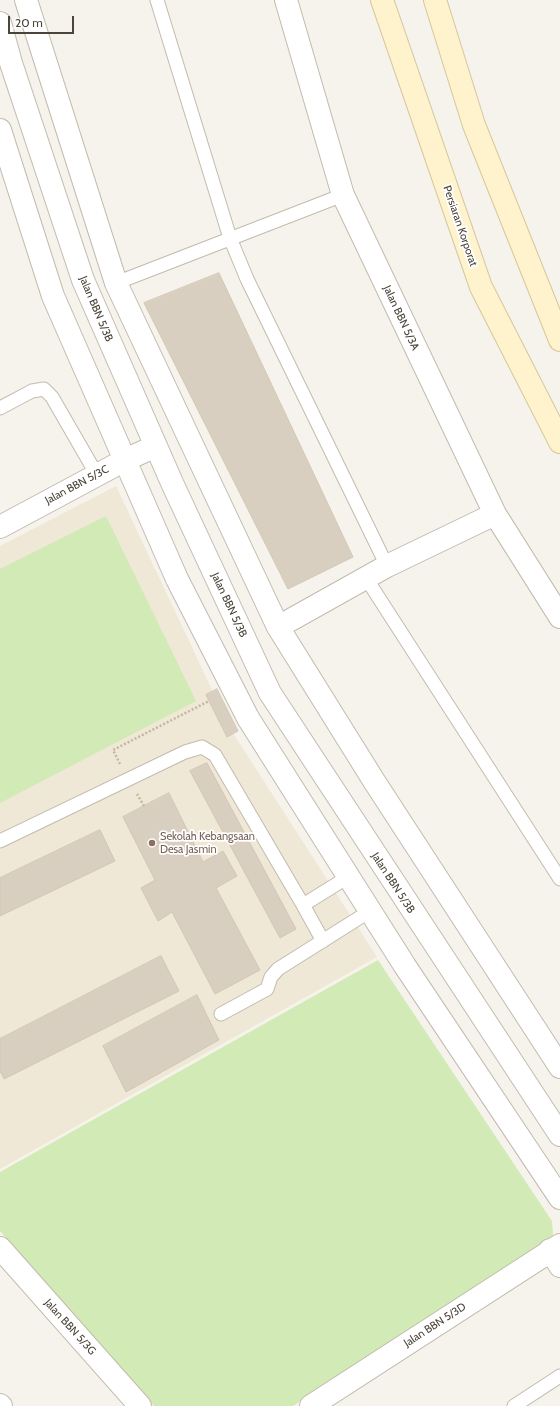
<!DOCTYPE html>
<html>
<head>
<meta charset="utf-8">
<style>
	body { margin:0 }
	#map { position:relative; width:560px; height:1406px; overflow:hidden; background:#f6f3ec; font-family:Cabin,sans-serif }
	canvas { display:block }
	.scale { position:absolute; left:8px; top:16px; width:66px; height:18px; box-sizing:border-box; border:2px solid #4b4439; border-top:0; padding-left:5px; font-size:12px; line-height:14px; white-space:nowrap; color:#4b4439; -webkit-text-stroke:3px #fff; paint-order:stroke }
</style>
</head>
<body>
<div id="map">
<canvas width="560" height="1406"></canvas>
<div class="scale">20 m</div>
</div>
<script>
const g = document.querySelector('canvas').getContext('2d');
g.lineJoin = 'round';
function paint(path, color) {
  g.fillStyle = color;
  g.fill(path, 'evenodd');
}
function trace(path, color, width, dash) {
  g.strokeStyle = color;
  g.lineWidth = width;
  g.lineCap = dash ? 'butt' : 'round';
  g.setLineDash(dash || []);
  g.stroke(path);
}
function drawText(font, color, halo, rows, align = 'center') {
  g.font = font + ' Cabin,sans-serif';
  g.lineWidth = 3.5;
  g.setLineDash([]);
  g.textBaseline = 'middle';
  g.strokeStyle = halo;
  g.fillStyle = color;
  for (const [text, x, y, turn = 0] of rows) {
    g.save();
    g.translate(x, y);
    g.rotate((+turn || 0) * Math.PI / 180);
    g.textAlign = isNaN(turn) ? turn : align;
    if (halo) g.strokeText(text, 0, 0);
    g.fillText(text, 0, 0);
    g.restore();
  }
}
const education = new Path2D(`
	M 116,486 L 231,730 L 377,957 L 0,1169 L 0,546 Z`);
const green = new Path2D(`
	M 106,516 L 196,701 L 0,803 L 0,569 Z
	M 378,960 L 552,1221 L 553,1235 L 545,1245 L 293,1406 L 154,1406 L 0,1231 L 0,1172 Z`);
const building = new Path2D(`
	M 219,273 L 353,557 L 288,589 L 144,303 Z
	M 217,689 L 238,731 L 227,737 L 206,695 Z
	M 207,763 L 296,929 L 280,938 L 190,771 Z
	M 169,793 L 203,862 L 223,851 L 237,876 L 216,888 L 260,970 L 215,994 L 172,912 L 158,921 L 141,888 L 155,880 L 123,817 Z
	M 100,830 L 115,861 L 0,916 L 0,878 Z
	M 161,956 L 179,991 L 4,1079 L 0,1071 L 0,1039 Z
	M 197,995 L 219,1040 L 126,1092 L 103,1046 Z`);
const path = new Path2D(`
	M 120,764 L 113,750 L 209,701
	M 137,794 L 144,806`);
const lane = new Path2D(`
	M 157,0 L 230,238 L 247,279 L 387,566
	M 116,283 L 343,195
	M 0,408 L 32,391 L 44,389 L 52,397 L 97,475
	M 366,578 L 560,879
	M 0,841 L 185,752 L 202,747 L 215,755 L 303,905 L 348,877
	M 303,905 L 323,941
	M 221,1014 L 267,989 L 271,977 L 278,969 L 370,911
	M 514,1406 L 560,1376`);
const street = new Path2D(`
	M 26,0 L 116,283 L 278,627 L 374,781 L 560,1067
	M 286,0 L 343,195 L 495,514 L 560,617
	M 0,23 L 11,63 L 83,280 L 173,485 L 270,693 L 560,1135
	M 0,130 L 53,296 L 177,579 L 248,718 L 405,966 L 560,1198
	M 0,527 L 125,460 L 156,446
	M 278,627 L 387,566 L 495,514
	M 0,1248 L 140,1406
	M 550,1250 L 560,1266
	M 0,1405 L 1,1406
	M 311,1406 L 560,1245`);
const secondary = new Path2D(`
	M 382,0 L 481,287 L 560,442
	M 435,0 L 474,125 L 560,340`);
const markers = [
	[152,843,4,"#8d6e63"]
];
const streetNames = [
	["Persiaran Korporat",460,226,71],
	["Jalan BBN 5/3B",96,309,67],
	["Jalan BBN 5/3A",401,318,65],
	["Jalan BBN 5/3C",77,485,-28],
	["Jalan BBN 5/3B",229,605,65],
	["Jalan BBN 5/3B",393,883,57],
	["Jalan BBN 5/3D",435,1325,-33],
	["Jalan BBN 5/3G",70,1327,48]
];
const educationNames = [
	["Sekolah Kebangsaan",160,837],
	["Desa Jasmin",160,850]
];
paint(education, '#efe8d6');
paint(green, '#d2eab5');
paint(building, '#d8cfc1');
trace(building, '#d3c7b4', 1);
trace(lane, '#c2bbae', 15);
trace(street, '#c2bbae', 24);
trace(secondary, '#d6c79b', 24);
trace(path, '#c4b79f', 2.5, [2, 2]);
trace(lane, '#fff', 13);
trace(street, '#fff', 22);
trace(secondary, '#fff3cd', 22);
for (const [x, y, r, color] of markers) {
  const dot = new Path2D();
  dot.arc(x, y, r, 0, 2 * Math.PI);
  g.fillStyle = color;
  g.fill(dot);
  trace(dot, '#fff', 1.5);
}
drawText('11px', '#4b4439', '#fff', streetNames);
drawText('11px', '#785e54', '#fff', educationNames, 'left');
</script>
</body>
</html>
